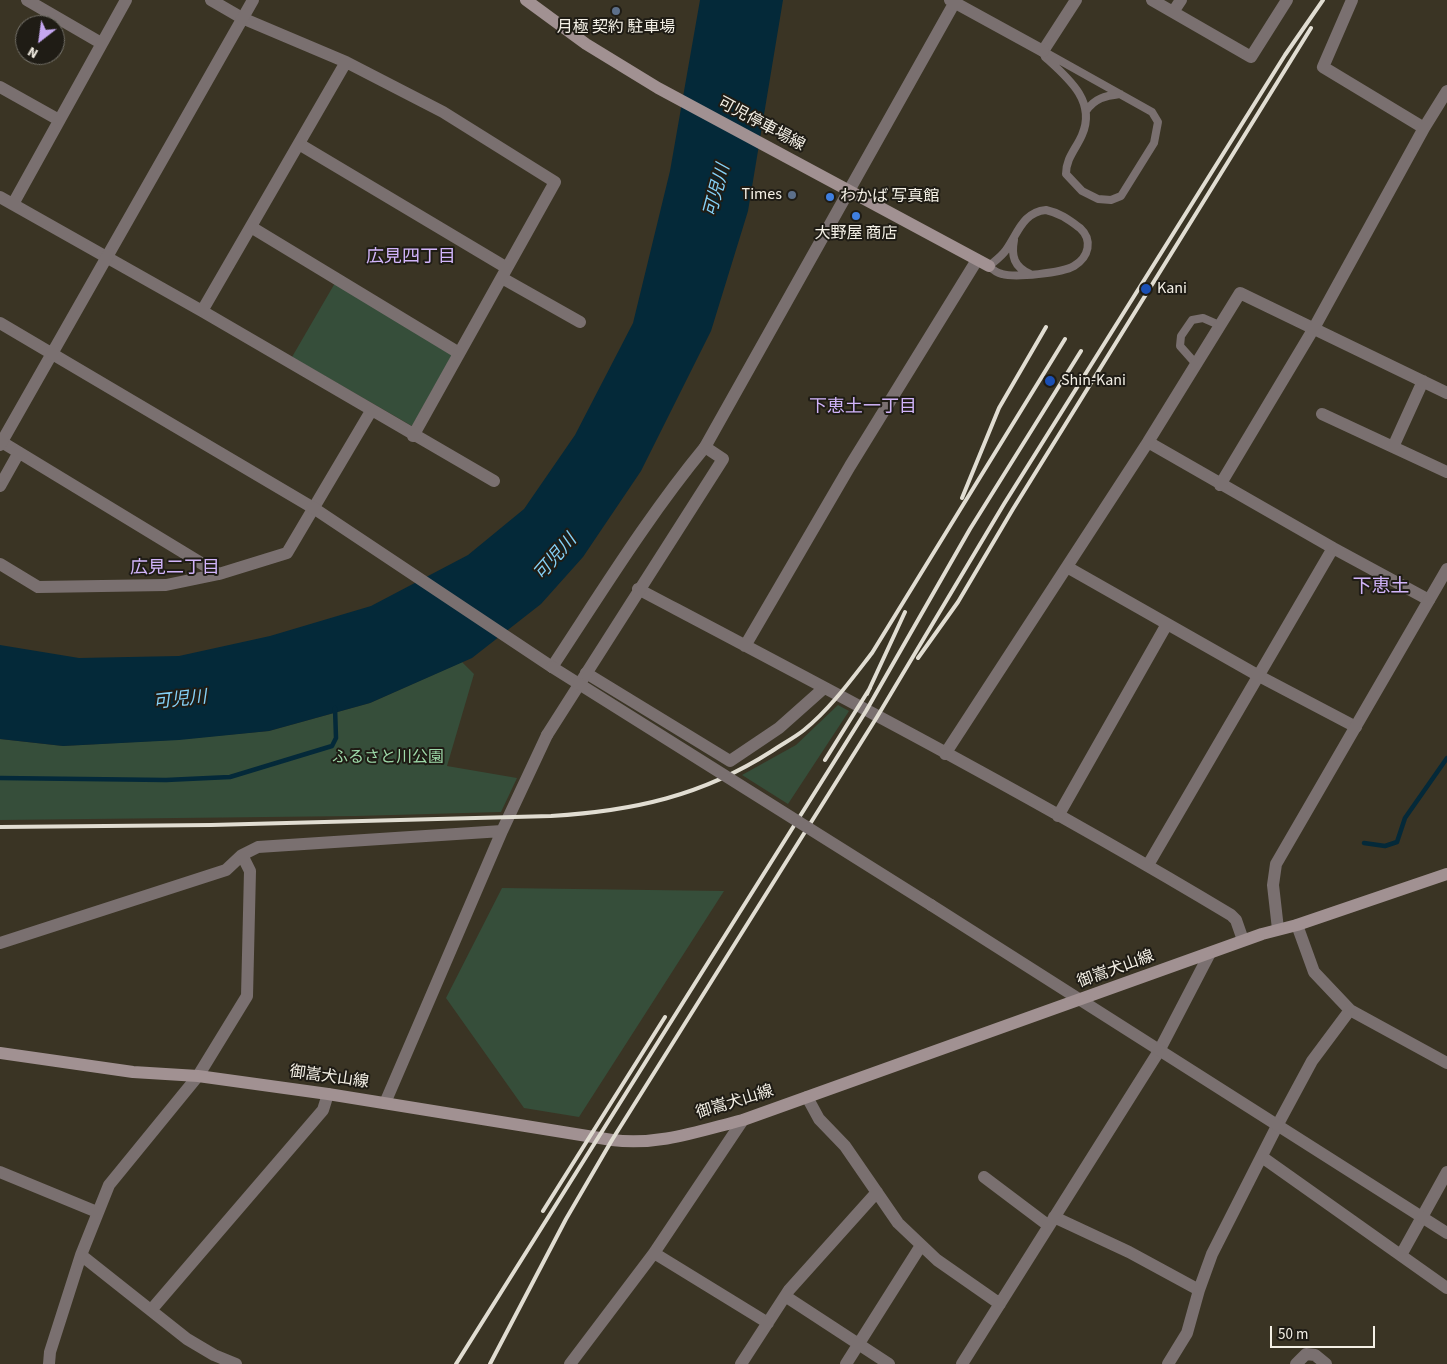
<!DOCTYPE html>
<html>
<head>
<meta charset="utf-8">
<style>
	body { margin:0 }
	#map { position:relative; width:1447px; height:1364px; overflow:hidden; background:#3a3424; font-family:"Source Sans 3",sans-serif }
	canvas { display:block }
	.north { position:absolute; left:15px; top:15px; width:50px; height:50px; box-sizing:border-box; background:#1f1c15; border:1px solid #747169; border-radius:50%; rotate:210deg; font-size:14px; font-weight:700; line-height:20px; text-align:center; color:#f4f0e6 }
	.north::after { content:''; display:block; margin:auto; width:18px; height:22px; background:#c5a7f1; clip-path:polygon(50% 0,100% 100%,50% 72%,0 100%) }
	.scale { position:absolute; left:1270px; top:1326px; width:105px; height:22px; box-sizing:border-box; border:2px solid #f4f0e6; border-top:0; padding-left:6px; font-size:15px; line-height:18px; white-space:nowrap; color:#f4f0e6; -webkit-text-stroke:4px #1f1c15; paint-order:stroke }
</style>
</head>
<body>
<div id="map">
<canvas width="1447" height="1364"></canvas>
<div class="north">N</div>
<div class="scale">50 m</div>
</div>
<script>
const g = document.querySelector('canvas').getContext('2d');
g.lineJoin = 'round';
function paint(path, color) {
  g.fillStyle = color;
  g.fill(path, 'evenodd');
}
function trace(path, color, width, dash) {
  g.strokeStyle = color;
  g.lineWidth = width;
  g.lineCap = dash ? 'butt' : 'round';
  g.setLineDash(dash || []);
  g.stroke(path);
}
function drawText(font, color, halo, rows, align = 'center') {
  g.font = font + ' "Source Sans 3","Noto Sans JP",sans-serif';
  g.lineWidth = 4;
  g.setLineDash([]);
  g.textBaseline = 'middle';
  g.strokeStyle = halo;
  g.fillStyle = color;
  for (const [text, x, y, turn = 0] of rows) {
    g.save();
    g.translate(x, y);
    g.rotate((+turn || 0) * Math.PI / 180);
    g.textAlign = isNaN(turn) ? turn : align;
    if (halo) g.strokeText(text, 0, 0);
    g.fillText(text, 0, 0);
    g.restore();
  }
}
const green = new Path2D(`
	M 335,283 L 452,355 L 412,426 L 292,357 Z
	M 462,662 L 474,674 L 447,766 L 517,778 L 501,812 L 356,816 L 0,820 L 0,739 L 63,746 L 170,740 L 269,731 L 370,703 Z
	M 838,705 L 849,711 L 788,804 L 742,775 L 796,745 Z
	M 502,888 L 724,891 L 579,1117 L 524,1108 L 446,998 Z`);
const water = new Path2D(`
	M 700,0 L 783,0 L 748,211 L 711,331 L 641,471 L 583,557 L 541,604 L 472,658 L 370,703 L 269,731 L 179,740 L 63,746 L 0,739 L 0,645 L 79,658 L 179,656 L 270,636 L 371,606 L 468,555 L 524,509 L 575,435 L 633,323 L 670,171 Z`);
const stream = new Path2D(`
	M 0,778 L 166,780 L 230,777 L 332,746 L 336,738 L 335,708
	M 1364,843 L 1385,846 L 1397,842 L 1405,818 L 1447,758`);
const service = new Path2D(`
	M 1043,51 L 1152,112 L 1158,122 L 1154,143 L 1121,196 L 1111,200 L 1098,199 L 1082,191 L 1066,174 C 1066,158 1076,149 1082,135 C 1097,101 1067,77 1045,57 Z
	M 1086,111 C 1095,98 1105,96 1120,94
	M 1046,210 C 1060,213 1069,220 1080,228 C 1093,240 1089,257 1074,266 C 1062,273 1015,278 1002,274 C 997,273 993,270 989,266 C 995,261 1002,256 1006,250 C 1018,233 1023,212 1046,210 Z
	M 1014,240 C 1011,256 1014,267 1030,274
	M 1196,364 L 1180,346 L 1181,336 L 1192,320 L 1203,318 L 1219,325`);
const minor = new Path2D(`
	M 27,0 L 101,43
	M 211,0 L 242,18 L 346,62 L 443,112 L 555,182 L 413,436
	M 1152,0 L 1251,57 L 1287,0
	M 1352,0 L 1323,67 L 1424,128
	M 1173,12 L 1181,0
	M 1043,51 L 1076,0
	M 0,87 L 59,120
	M 299,144 L 507,268
	M 0,197 L 202,311 L 494,481
	M 13,204 L 126,0
	M 251,227 L 459,353
	M 502,278 L 580,322
	M 202,311 L 346,62
	M 1322,414 L 1447,472
	M 0,441 L 219,574
	M 1148,442 L 1333,548 L 1429,600
	M 1393,447 L 1423,381
	M 1220,485 L 1314,328 L 1424,128 L 1447,91
	M 0,486 L 18,454
	M 0,564 L 38,587 L 166,585 L 219,574 L 287,553 L 371,411
	M 1067,567 L 1259,676 L 1356,727
	M 638,589 C 837,694 1038,799 1231,915 L 1236,920 L 1243,940
	M 745,646 L 850,466 L 977,260
	M 552,667 C 601,593 648,516 705,447
	M 586,673 L 730,761 L 779,728 L 824,688
	M 945,754 L 1148,442 L 1240,293 L 1447,393
	M 1058,816 L 1167,624
	M 1148,865 L 1333,548
	M 1297,925 L 1314,972 L 1350,1010 L 1447,1063
	M 0,943 L 226,870 L 242,855 L 258,847 L 502,831
	M 807,1097 L 819,1119 L 845,1146 L 898,1223 L 937,1260 L 1000,1304
	M 385,1103 L 502,831 L 547,735
	M 1262,1157 L 1447,1288
	M 0,1172 L 97,1212
	M 984,1177 L 1049,1226
	M 1054,1217 L 1129,1252 L 1199,1290
	M 654,1253 L 768,1323
	M 81,1255 L 187,1339 L 214,1355 L 236,1364
	M 1401,1255 L 1447,1172
	M 785,1296 L 889,1364
	M 152,1309 L 323,1110 L 328,1094
	M 49,1364 L 50,1352 L 81,1255 L 109,1185 L 198,1076 L 247,996 L 250,871 L 242,855
	M 570,1364 L 654,1253 L 743,1120
	M 741,1364 L 789,1290 L 877,1192
	M 846,1364 L 920,1247
	M 962,1364 L 1159,1051 L 1210,953
	M 1168,1364 L 1187,1333 L 1199,1290 L 1212,1254 L 1277,1126 L 1312,1061 L 1350,1010
	M 1296,1364 L 1306,1354 L 1315,1355 L 1326,1364`);
const tertiary = new Path2D(`
	M 950,0 L 1043,51
	M 0,323 L 315,509 L 552,667
	M 0,445 L 253,0
	M 547,735 L 723,459 L 705,447 L 956,0
	M 931,905 L 1447,1233
	M 1278,929 L 1273,885 L 1276,864 L 1447,569`);
const secondary = new Path2D(`
	M 526,0 L 586,44 L 658,88 L 989,266
	M 0,1053 L 133,1072 L 198,1076 L 328,1094 L 612,1140 C 658,1146 699,1131 743,1120 L 1262,934 L 1297,925 L 1447,874`);
const rail = new Path2D(`
	M 962,498 L 999,408 L 1046,327
	M 918,658 L 958,602 L 1013,509 L 1311,28
	M 867,694 L 905,612
	M 825,760 L 870,688
	M 0,827 L 211,825 L 551,816 C 633,811 702,796 772,751 C 782,744 794,738 804,730 C 830,709 851,680 872,653 L 1065,339
	M 543,1211 L 665,1017
	M 456,1364 L 866,711 L 970,529 L 1081,351
	M 490,1364 L 566,1219 L 612,1140 L 877,717 L 1004,504 L 1285,55 L 1323,0`);
const tertiaryBridge = new Path2D(`
	M 552,667 L 931,905`);
const markers = [
	[616,11,5,"#5c6f8a"],
	[792,195,5,"#5c6f8a"],
	[830,197,5,"#3f7fe0"],
	[856,216,5,"#3f7fe0"],
	[1146,289,6,"#1a4fb4"],
	[1050,381,6,"#1a4fb4"]
];
const poiNames = [
	["月極 契約 駐車場",616,28,"center"],
	["Times",782,195,"right"],
	["わかば 写真館",840,197],
	["大野屋 商店",856,234,"center"],
	["Kani",1157,289],
	["Shin-Kani",1061,381]
];
const streetNames = [
	["可児停車場線",761,125,28],
	["御嵩犬山線",1116,970,-20],
	["御嵩犬山線",329,1078,8],
	["御嵩犬山線",735,1103,-17]
];
const parkNames = [
	["ふるさと川公園",388,758]
];
const waterNames = [
	["可児川",718,191,-75],
	["可児川",556,558,-49],
	["可児川",180,701,-6]
];
const neighbourhoodNames = [
	["広見四丁目",411,258],
	["下恵土一丁目",863,408],
	["広見二丁目",175,569]
];
const quarterNames = [
	["下恵土",1381,588]
];
paint(green, '#364e3a');
paint(water, '#042939');
trace(stream, '#042939', 4.5);
trace(service, '#7a7070', 8);
trace(minor, '#7a7070', 12);
trace(tertiary, '#7a7070', 12);
trace(secondary, '#a19192', 12);
trace(rail, '#e1ddd2', 4);
trace(tertiaryBridge, '#7a7070', 12);
for (const [x, y, r, color] of markers) {
  const dot = new Path2D();
  dot.arc(x, y, r, 0, 2 * Math.PI);
  g.fillStyle = color;
  g.fill(dot);
  trace(dot, '#1f1c15', 2);
}
drawText('16px', '#f4f0e6', '#1f1c15', poiNames, 'left');
drawText('16px', '#f4f0e6', '#1f1c15', streetNames);
drawText('16px', '#9dd9a8', '#1f1c15', parkNames);
drawText('italic 18px', '#85d1f7', '#1f1c15', waterNames);
drawText('18px', '#d1b4fa', '#1f1c15', neighbourhoodNames);
drawText('19px', '#d1b4fa', '#1f1c15', quarterNames);
</script>
</body>
</html>
